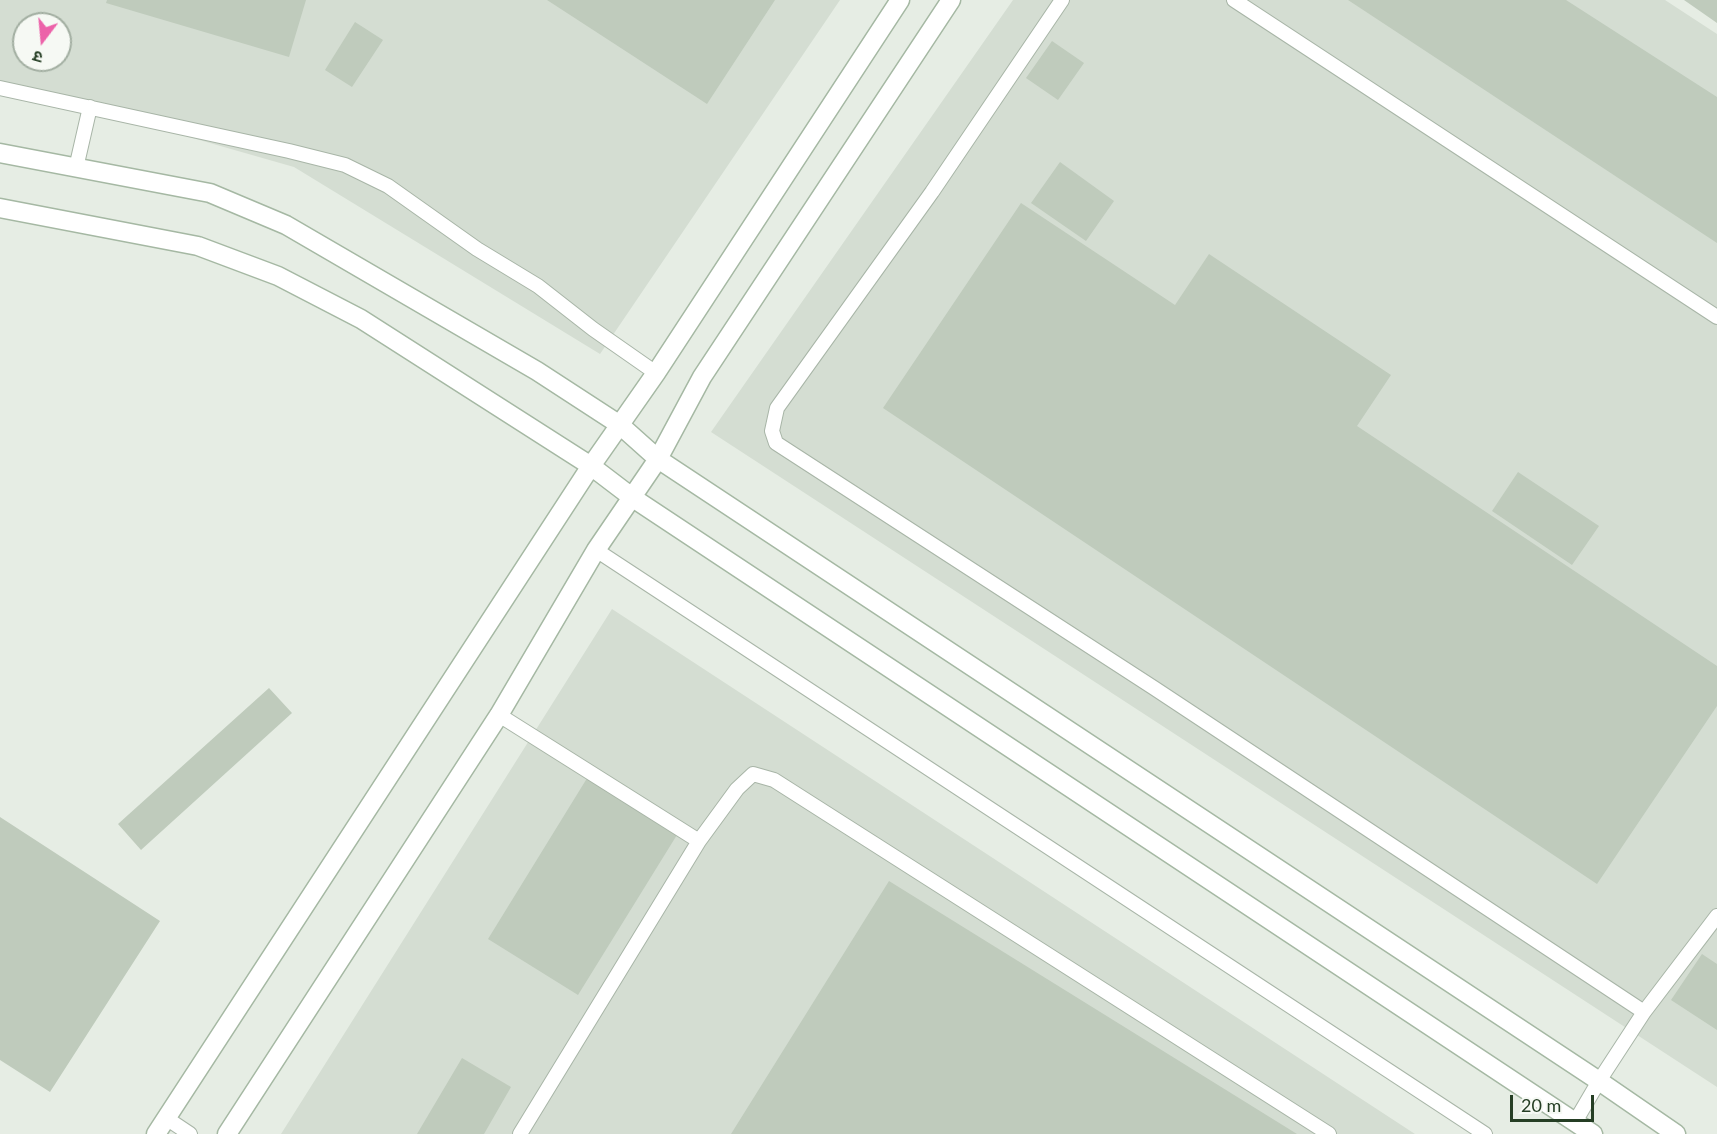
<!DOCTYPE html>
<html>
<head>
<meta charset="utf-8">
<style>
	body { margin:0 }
	#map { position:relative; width:1717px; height:1134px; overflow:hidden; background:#e6ede4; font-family:Lato,"Noto Sans Devanagari",sans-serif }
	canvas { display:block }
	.north { position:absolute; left:12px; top:12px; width:60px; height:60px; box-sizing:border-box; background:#f6f9f4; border:2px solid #a2aea1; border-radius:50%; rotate:196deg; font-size:16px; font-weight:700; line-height:24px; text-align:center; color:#253e24 }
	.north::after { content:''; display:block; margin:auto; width:21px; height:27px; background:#ec62a9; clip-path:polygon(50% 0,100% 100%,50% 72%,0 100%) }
	.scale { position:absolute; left:1510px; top:1095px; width:84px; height:27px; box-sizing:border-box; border:3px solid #253e24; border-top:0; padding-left:8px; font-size:18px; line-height:21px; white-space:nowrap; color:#253e24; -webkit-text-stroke:4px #f6f9f4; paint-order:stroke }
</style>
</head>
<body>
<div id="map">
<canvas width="1717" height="1134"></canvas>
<div class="north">उ</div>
<div class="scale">20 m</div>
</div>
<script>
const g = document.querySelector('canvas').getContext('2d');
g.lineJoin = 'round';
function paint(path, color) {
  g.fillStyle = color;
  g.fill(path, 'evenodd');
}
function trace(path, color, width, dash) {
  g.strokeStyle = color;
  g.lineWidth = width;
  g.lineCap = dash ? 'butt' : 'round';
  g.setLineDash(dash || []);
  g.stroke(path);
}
const built = new Path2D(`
	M 0,0 L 840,0 L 600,354 L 294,167 L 0,83 ZM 24,24 L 60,24 L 60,60 L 24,60 Z
	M 1013,0 L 1665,0 L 1717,34 L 1717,1087 L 711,432 Z
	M 612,609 L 1415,1134 L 281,1134 Z`);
const building = new Path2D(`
	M 107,0 L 306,0 L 289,57 L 106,3 Z
	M 547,0 L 775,0 L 707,104 Z
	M 1348,0 L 1566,0 L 1717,97 L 1717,243 Z
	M 1684,0 L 1717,0 L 1717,23 Z
	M 355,22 L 383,40 L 352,87 L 325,70 Z
	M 1052,41 L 1084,63 L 1058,100 L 1026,78 Z
	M 1060,162 L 1114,201 L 1086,241 L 1031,203 Z
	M 1021,203 L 1175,305 L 1209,254 L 1391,375 L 1357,426 L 1717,666 L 1717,706 L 1597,884 L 883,408 Z
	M 1518,472 L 1599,526 L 1572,565 L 1492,511 Z
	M 269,688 L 292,713 L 141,850 L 118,824 Z
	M 589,775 L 680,830 L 578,995 L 488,939 Z
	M 0,817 L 160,921 L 50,1092 L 0,1060 Z
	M 889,881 L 1297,1134 L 731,1134 Z
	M 1702,954 L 1717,964 L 1717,1030 L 1671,1000 Z
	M 462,1058 L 511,1087 L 484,1134 L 417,1134 Z`);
const lane = new Path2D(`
	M 1062,0 L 932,192 L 777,408 L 772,431 L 776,443 L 1154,688 L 1644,1012
	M 1234,0 L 1717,317
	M 0,88 L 289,151 L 345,165 L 388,186 L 477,249 L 538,286 L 593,329 L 656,373
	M 76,168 L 90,107
	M 596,550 L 1485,1134
	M 499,715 L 699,841
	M 166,1118 L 190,1134
	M 1575,1122 L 1599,1081 L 1644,1012 L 1717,916
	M 520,1134 L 699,841 L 737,789 L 753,774 L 774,780 L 1329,1134`);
const secondary = new Path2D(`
	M 0,153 L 210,193 L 286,225 L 537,371 L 620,425 L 658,459 L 1599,1081 L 1676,1134
	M 0,208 L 198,246 L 278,276 L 361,319 L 591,466 L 633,498 L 1593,1134
	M 156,1134 L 591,466 L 656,373 L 900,0
	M 227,1134 L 499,715 L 596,550 L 658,459 L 702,377 L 951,0`);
paint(built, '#d4ddd2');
paint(building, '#bfcbbc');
trace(lane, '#a8b5a7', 16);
trace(secondary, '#a5b8a3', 21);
trace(lane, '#fff', 14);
trace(secondary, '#fff', 18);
</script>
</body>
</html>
